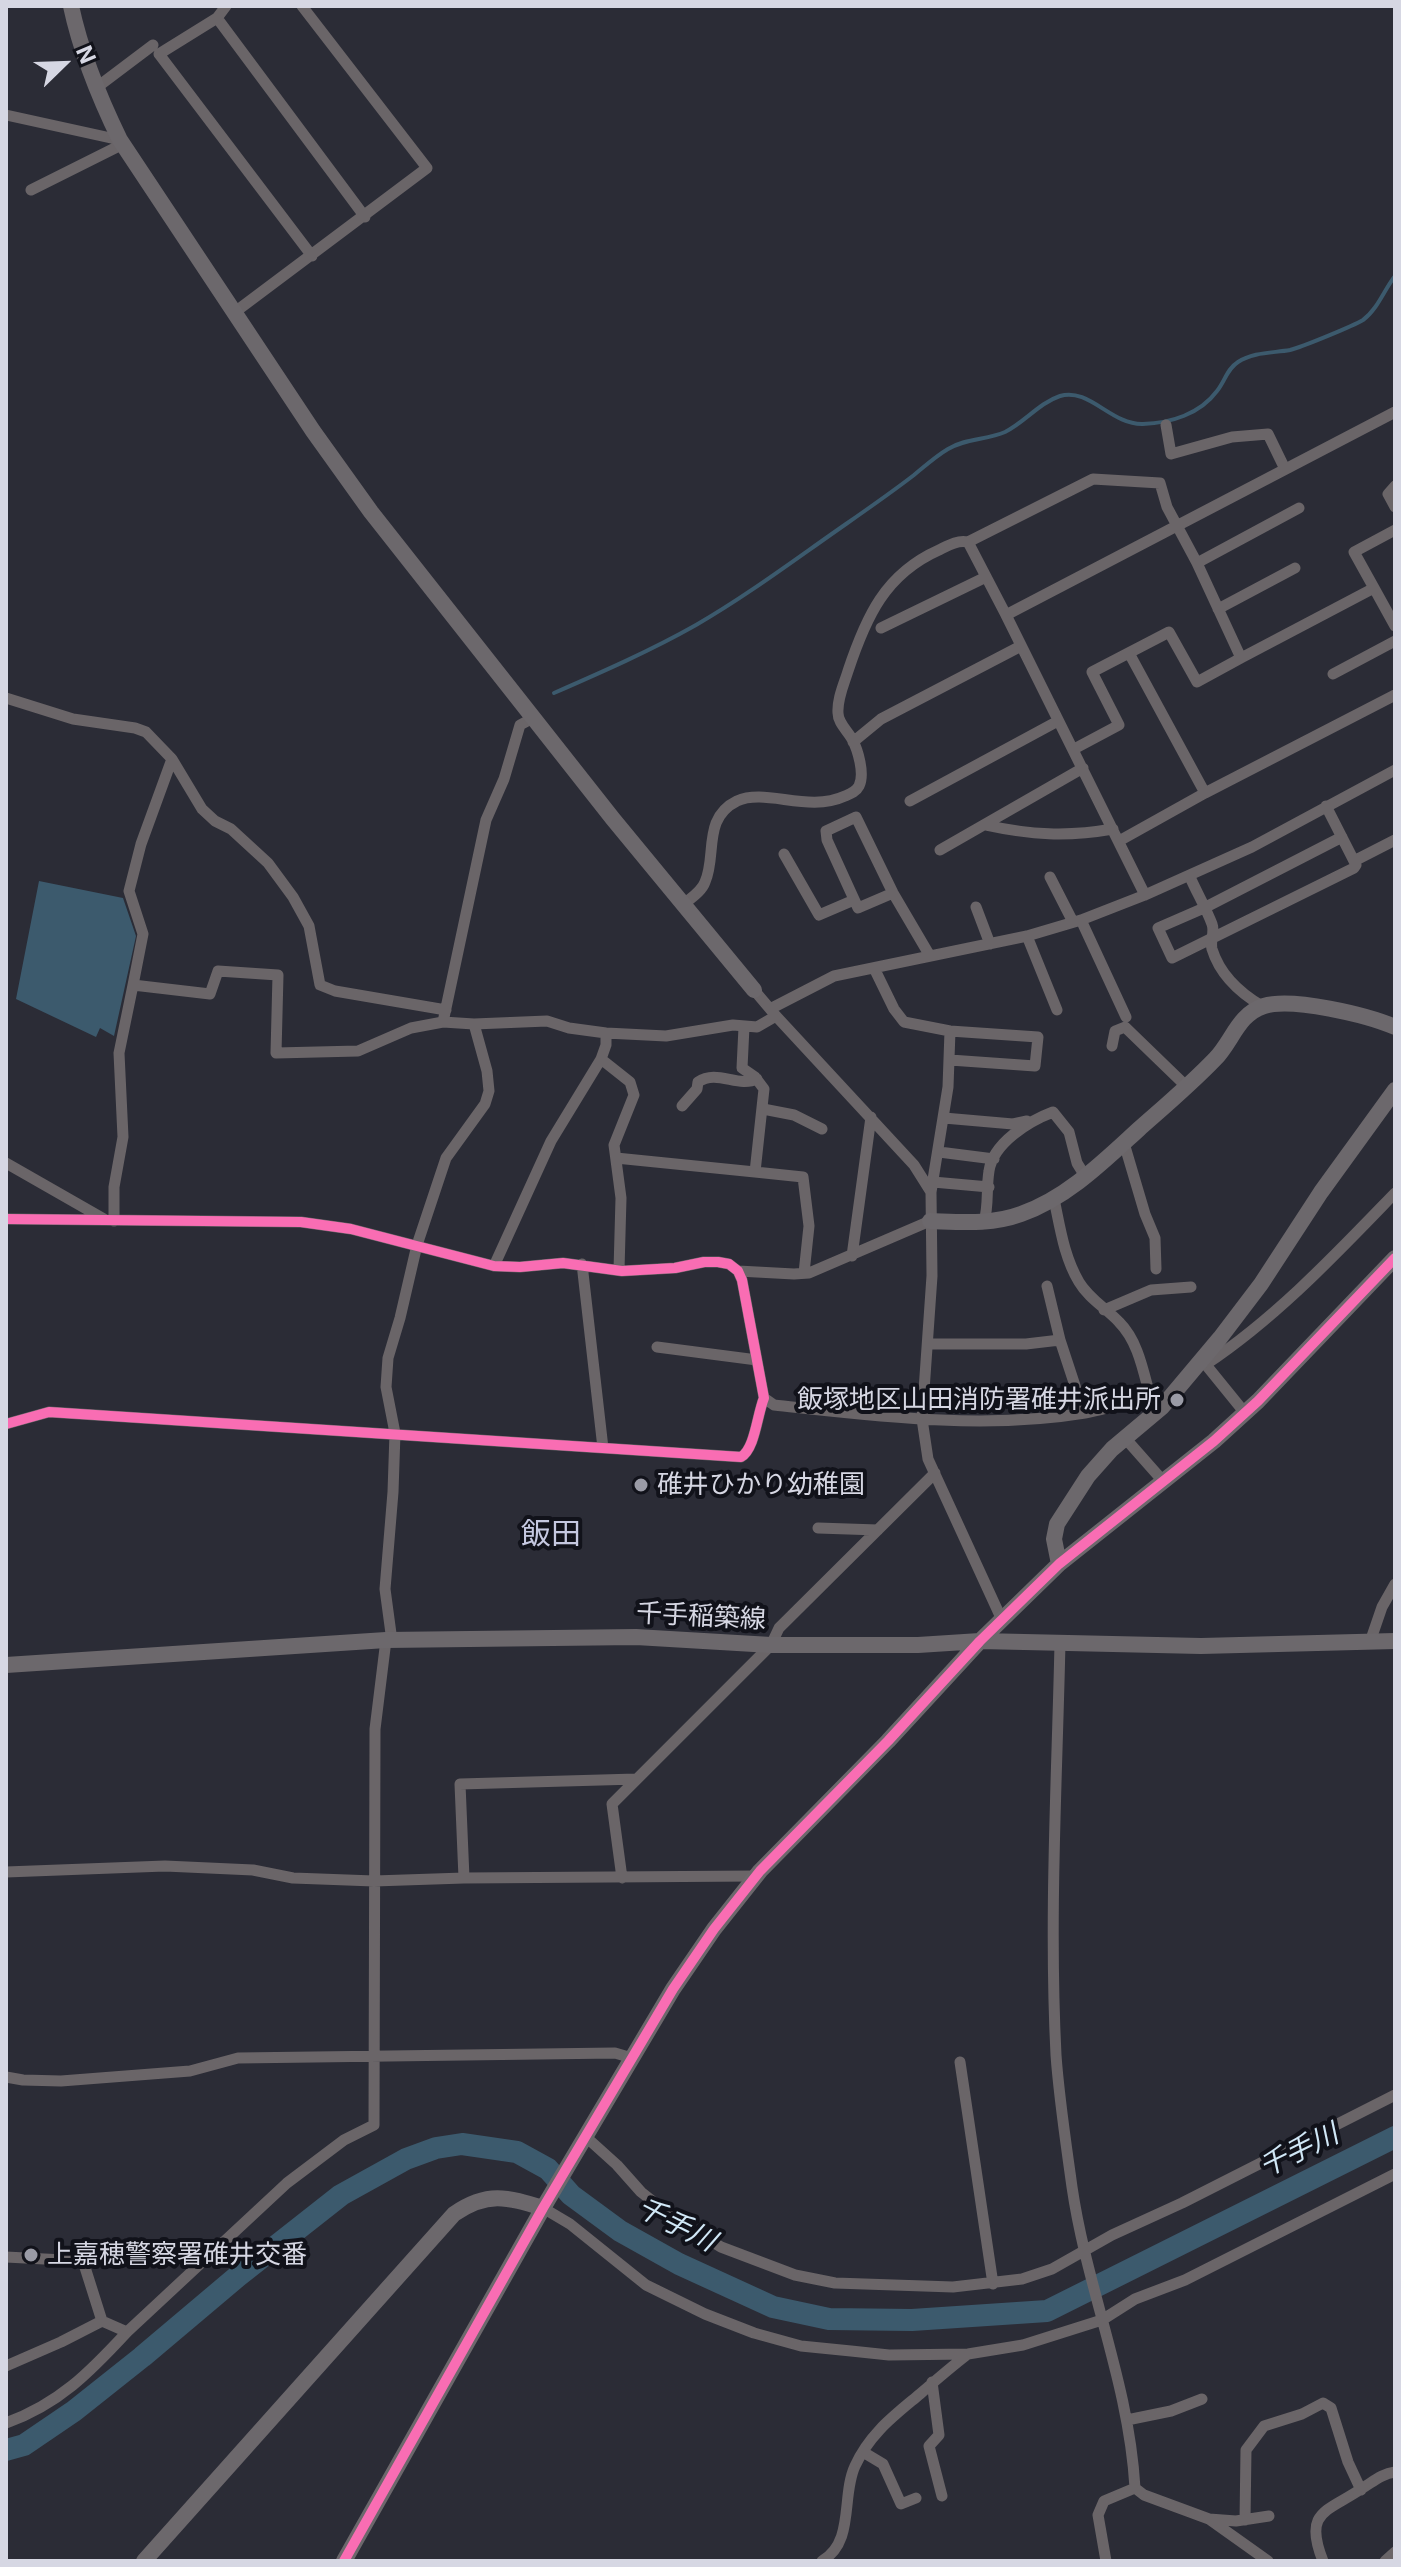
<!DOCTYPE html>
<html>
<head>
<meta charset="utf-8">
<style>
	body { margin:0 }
	#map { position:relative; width:1401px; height:2567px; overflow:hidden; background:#2b2c36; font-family:Inter,sans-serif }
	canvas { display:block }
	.frame { position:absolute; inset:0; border:8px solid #d6d7e3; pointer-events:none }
	.north { position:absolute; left:24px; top:24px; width:80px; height:80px; -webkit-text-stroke:6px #11121a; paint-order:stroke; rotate:67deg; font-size:22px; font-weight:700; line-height:32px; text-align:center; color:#d6d7e3 }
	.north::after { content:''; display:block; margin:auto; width:28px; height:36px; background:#d6d7e3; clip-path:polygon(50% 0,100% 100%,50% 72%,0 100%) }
</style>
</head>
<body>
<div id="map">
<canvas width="1401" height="2567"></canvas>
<div class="frame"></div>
<div class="north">N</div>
</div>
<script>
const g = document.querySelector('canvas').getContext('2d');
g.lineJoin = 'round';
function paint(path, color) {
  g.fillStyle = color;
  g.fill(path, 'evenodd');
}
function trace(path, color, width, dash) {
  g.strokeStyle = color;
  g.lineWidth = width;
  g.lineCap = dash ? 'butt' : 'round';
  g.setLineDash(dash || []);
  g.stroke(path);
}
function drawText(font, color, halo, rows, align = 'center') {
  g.font = font + ' Inter,"Noto Sans JP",sans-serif';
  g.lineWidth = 8;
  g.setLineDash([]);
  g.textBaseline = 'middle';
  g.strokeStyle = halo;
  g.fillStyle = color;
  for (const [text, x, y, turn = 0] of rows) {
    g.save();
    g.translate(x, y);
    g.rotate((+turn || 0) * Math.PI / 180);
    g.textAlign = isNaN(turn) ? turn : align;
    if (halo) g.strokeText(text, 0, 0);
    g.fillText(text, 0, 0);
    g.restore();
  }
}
const water = new Path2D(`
	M 39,881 L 123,898 L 136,936 L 114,1036 L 100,1028 L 96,1037 L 16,999 Z`);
const stream = new Path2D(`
	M 554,693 C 602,672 650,651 696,625 C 748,595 797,558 846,524 C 869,508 892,492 914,475 C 925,466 936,456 948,449 C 966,438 987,440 1005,432 C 1025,422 1039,403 1060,396 C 1089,387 1111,425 1143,424 C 1171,423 1200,414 1217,391 C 1225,381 1227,369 1238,362 C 1253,352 1273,353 1290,350 C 1302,347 1353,326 1363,320 C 1377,310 1384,290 1395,276`);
const river = new Path2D(`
	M 6,2450 L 24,2445 L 74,2411 L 142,2357 L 238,2276 L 341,2195 L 406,2159 L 436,2148 L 462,2144 L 517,2152 L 548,2169 L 571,2195 L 620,2231 L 679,2264 L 773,2307 L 829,2319 L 912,2320 L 1047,2311 L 1395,2137`);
const street = new Path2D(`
	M 226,6 L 217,18 L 159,54 L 312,256
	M 217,18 L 365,217
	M 96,88 L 153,45
	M 6,115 L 120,140
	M 31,190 L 123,144
	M 235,312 L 427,168 L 302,6
	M 1166,425 L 1171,454 L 1232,437 L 1268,434 L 1285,469
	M 1395,486 L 1388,494 L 1395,507
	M 968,542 L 1093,479 L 1160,483 L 1167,507 L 1197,563 L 1241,658 L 1374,588 L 1395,626
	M 1197,563 L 1299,508
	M 1374,588 L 1354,552 L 1395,530
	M 1218,609 L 1295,568
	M 881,628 L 986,577
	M 1129,653 L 1205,793
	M 1333,674 L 1395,641
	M 6,698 L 73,719 L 135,728 L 146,732 L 172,759
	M 533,718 L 520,725 L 504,779 L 486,820 L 443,1022 L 474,1024 L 547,1021 L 569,1028 L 606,1033 L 666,1036 L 733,1025 L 757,1027 L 776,1016
	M 853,742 L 881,719 L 1021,646
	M 1074,749 L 1119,725 L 1092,672 L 1169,632 L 1197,682 L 1241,658
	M 910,801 L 1058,721
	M 1326,806 L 1354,861 L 1395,840
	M 985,825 C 1031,835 1067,837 1113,829
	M 1342,837 L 1204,908 L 1158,928 L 1172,958 L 1354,868 L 1356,865 L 1354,861
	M 1119,841 L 1205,793 L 1395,695
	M 940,850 L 1083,768
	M 784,854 L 819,915 L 854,900
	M 1050,877 L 1073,922
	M 1190,877 C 1197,893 1206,908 1212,924 C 1215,932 1210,940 1212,949 C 1220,975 1240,993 1262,1006
	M 893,893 L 858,908 L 827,840 L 826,831 L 856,817 L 893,893 L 930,956
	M 1145,895 L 1006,615 L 1395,412
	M 684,904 C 691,898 702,891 705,882 C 717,856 702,818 737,801 C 766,788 808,813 845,796 C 850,794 856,792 859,786 C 865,774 858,750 852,739 C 847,730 838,723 838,713 C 837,699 844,684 848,671 C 866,617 885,574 939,550 C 949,545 957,540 968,542 L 1006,615
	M 976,907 L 990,944
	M 1081,920 L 1126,1017
	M 1027,936 L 1057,1010
	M 874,968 L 894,1009 L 904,1022 L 950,1031 L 1038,1037 L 1035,1066 L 950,1060
	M 754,990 L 776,1016 L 914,1165 L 931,1192
	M 770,1009 L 834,976 L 1027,936 L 1081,920 L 1145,895 L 1252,847 L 1395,770
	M 443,1022 L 411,1028 L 358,1051 L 276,1053 L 278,975 L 218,971 L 210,994 L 133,985 L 143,934 L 129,891 L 141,844 L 172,759 L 202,809 L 215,821 L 231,829 L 268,863 L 293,897 L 309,926 L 320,985 L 335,991 L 446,1010
	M 744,1027 L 742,1068 L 755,1077 L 764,1089 L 755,1172 L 803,1177 L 809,1226 L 804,1273
	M 950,1031 L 948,1087 L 931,1192 L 932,1276 L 922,1419 L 928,1459 L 1002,1620
	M 1112,1046 L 1115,1031 L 1125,1027 L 1187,1087
	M 601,1059 L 630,1082 L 634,1095 L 614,1145 L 621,1198 L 619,1270
	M 682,1106 L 697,1089 L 698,1082 C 717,1069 738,1088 757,1079
	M 763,1109 L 794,1115 L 822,1129
	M 944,1118 L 1013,1124 L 1027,1121
	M 1124,1143 L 1145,1214 L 1155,1238 L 1156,1269
	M 939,1152 L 994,1159
	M 616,1158 L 755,1172
	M 6,1163 L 104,1219
	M 933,1182 L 989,1187
	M 1054,1199 C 1060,1227 1064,1257 1079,1282 C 1089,1299 1106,1308 1119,1322 C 1138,1341 1143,1370 1150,1396 L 1154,1400
	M 6,1219 L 301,1222 L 351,1229 L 494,1266 L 520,1267 L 563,1263 L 622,1271 L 675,1268 L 704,1262 L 718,1262 L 729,1264 L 738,1271 L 742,1280 L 764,1398 C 757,1415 755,1449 741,1457 L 49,1412 L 6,1424
	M 114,1221 L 114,1187 L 123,1137 L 119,1053 L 133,985
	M 984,1222 C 989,1205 986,1189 989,1171 C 993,1143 1029,1121 1053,1112 L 1069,1132 L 1077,1163 L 1085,1176
	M 852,1256 L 871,1117
	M 582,1264 L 603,1448
	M 494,1266 L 551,1141 L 601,1059 L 606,1045 L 606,1033
	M 738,1271 L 794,1274 L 809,1273 L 930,1221
	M 1047,1286 L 1060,1340 L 1084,1413
	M 1104,1310 L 1151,1290 L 1191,1287
	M 928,1344 L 1026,1344 L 1060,1340
	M 657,1347 L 757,1360
	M 1202,1360 L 1245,1413
	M 1205,1365 C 1276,1318 1336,1254 1395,1193
	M 764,1398 L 774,1405 C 876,1416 983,1430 1085,1413 C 1107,1409 1129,1402 1150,1396
	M 1125,1438 L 1163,1481
	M 818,1528 L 878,1530
	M 392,1641 L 385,1589 L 393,1492 L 395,1433 L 386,1387 L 388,1358 L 400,1318 L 417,1245 L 446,1158 L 485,1104 L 489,1091 L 487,1071 L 474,1024
	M 1370,1642 L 1382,1607 L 1395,1584
	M 1060,1643 C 1057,1780 1049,1917 1056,2055 C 1059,2098 1066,2143 1072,2187 C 1087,2290 1129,2383 1135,2488 L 1144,2495 L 1209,2519 L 1268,2561
	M 6,1872 L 165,1866 L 253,1870 L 293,1878 L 374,1881 L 464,1878 L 756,1876
	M 464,1878 L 460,1784 L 636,1779
	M 622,1878 L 612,1804 L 771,1645 L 779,1628 L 935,1473
	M 960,2062 L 993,2284
	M 6,2077 L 23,2080 L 61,2081 L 190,2071 L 238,2058 L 615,2053 L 632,2058
	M 586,2137 L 617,2165 L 641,2192 L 675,2219 L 721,2247 L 795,2275 L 835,2283 L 953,2287 L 1022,2279 L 1052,2269 L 1112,2235 L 1182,2203 L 1395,2095
	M 543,2208 L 570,2224 L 646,2285 L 705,2314 L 754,2333 L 801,2346 L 851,2351 L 889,2355 L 968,2354 L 1023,2345 L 1102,2320 L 1135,2299 L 1185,2280 L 1395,2174
	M 6,2257 L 83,2261 L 102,2321
	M 6,2366 L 61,2342 L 102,2321 L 127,2332 L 287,2183 L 344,2140 L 374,2125 L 375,1729 L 386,1640
	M 932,2382 L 939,2435 L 929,2446 L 942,2496
	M 1127,2420 L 1171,2411 L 1202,2399
	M 6,2423 C 59,2404 90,2372 127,2332
	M 863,2452 L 883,2464 L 901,2504 L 916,2498
	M 1209,2519 L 1236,2521 L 1269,2516
	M 1245,2520 L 1246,2450 L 1264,2426 L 1302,2414 L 1323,2403 L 1331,2408 L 1348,2462 L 1361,2490
	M 822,2561 C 855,2542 841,2496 855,2466 C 870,2433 895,2415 920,2394 C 936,2380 951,2367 968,2354
	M 1106,2561 L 1098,2515 L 1104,2501 L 1135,2488
	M 1323,2561 C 1303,2511 1327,2512 1361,2489 C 1373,2482 1381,2474 1395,2472
	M 1385,2561 L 1395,2552`);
const secondary = new Path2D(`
	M 71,6 C 81,53 99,97 120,140 L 313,431 L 371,512 L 613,819 L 754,990
	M 930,1221 C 961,1222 991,1225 1021,1214 C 1067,1198 1104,1161 1139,1129 C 1165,1106 1191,1084 1215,1059 C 1232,1042 1238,1014 1264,1006 C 1292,997 1367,1015 1395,1027
	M 1059,1564 L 1054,1539 L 1057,1524 L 1088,1476 L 1112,1449 L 1162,1407 L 1220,1338 L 1261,1284 L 1321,1192 L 1395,1090
	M 6,1665 L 386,1640 L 636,1637 L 771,1645 L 918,1645 L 980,1641 L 1201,1646 L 1395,1641
	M 144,2561 L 454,2214 C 487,2191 507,2197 543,2208
	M 344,2561 L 543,2208 L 673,1989 L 714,1929 L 760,1871 L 888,1741 L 980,1641 L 1059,1564 L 1214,1441 L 1258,1401 L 1395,1258`);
const cycleway = new Path2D(`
	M 6,1219 L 301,1222 L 351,1229 L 494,1266 L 520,1267 L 563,1263 L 622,1271 L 675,1268 L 704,1262 L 718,1262 L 729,1264 L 738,1271 L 742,1280 L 764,1398 C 757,1415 755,1449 741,1457 L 49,1412 L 6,1424
	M 344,2561 L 543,2208 L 673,1989 L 714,1929 L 760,1871 L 888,1741 L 980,1641 L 1059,1564 L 1214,1441 L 1258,1401 L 1395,1258`);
const markers = [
	[1177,1400,8,"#9a9ba6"],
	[641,1485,8,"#9a9ba6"],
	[31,2255,8,"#9a9ba6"]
];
const poiNames = [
	["飯塚地区山田消防署碓井派出所",1161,1400,"right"],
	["碓井ひかり幼稚園",657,1485],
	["上嘉穂警察署碓井交番",47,2255]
];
const streetNames = [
	["千手稲築線",701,1617,3]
];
const waterNames = [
	["千手川",1299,2151,-26],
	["千手川",676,2225,27]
];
const quarterNames = [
	["飯田",551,1535]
];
paint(water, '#3c5a6d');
trace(stream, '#3c5a6d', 4);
trace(river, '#3c5a6d', 22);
trace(street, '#6a6568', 11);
trace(secondary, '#6c686c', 16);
trace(cycleway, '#f96db3', 10);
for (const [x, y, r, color] of markers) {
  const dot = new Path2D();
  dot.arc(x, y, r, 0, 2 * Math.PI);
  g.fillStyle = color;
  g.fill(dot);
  trace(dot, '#11121a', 3);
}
drawText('26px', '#d6d7e3', '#11121a', poiNames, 'left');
drawText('26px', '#d6d7e3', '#11121a', streetNames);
drawText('italic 28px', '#d1e8f7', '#11121a', waterNames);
drawText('30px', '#c5c8e0', '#11121a', quarterNames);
</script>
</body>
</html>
